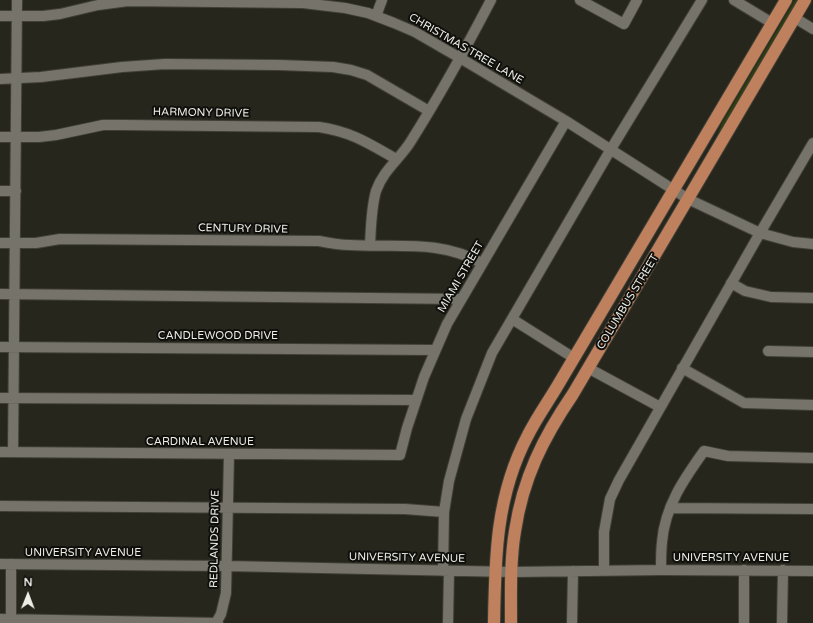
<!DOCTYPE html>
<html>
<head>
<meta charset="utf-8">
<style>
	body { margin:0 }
	#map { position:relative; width:813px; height:623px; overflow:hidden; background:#27261d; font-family:"Varela Round",sans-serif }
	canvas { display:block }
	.north { position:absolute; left:8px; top:575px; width:40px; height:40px; -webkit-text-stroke:3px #0f0f0b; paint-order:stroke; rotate:1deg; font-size:11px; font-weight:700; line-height:16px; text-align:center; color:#eeede7 }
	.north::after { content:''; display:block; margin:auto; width:14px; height:18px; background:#eeede7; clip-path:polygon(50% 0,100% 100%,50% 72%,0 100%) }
</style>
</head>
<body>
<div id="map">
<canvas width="813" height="623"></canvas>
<div class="north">N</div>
</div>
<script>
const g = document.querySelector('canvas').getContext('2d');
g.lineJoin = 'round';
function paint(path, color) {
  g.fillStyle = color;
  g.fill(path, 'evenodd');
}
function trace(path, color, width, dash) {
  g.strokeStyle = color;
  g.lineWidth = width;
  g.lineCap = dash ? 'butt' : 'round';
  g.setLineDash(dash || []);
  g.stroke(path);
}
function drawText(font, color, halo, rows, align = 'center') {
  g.font = font + ' "Varela Round",sans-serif';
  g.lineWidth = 4;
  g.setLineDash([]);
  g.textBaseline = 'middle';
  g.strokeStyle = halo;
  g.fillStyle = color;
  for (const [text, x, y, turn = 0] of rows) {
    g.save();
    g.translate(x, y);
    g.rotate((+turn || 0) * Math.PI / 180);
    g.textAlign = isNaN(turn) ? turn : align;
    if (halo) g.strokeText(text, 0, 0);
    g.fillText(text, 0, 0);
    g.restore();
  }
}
const green = new Path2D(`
	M 795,0 L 798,1 L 802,0 L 694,181 L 693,180 L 714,144 L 722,123 Z`);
const minor = new Path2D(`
	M 580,0 L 624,24 L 637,0
	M 734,0 L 772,23
	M 0,16 L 43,16 L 60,14 L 98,5 L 128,1 L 303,3 L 345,8 L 368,13 L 394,23 L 415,32 L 460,58 L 566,121 L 688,199 L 760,233 L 793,242 L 813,244
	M 376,16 L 382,0
	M 795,18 L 813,29
	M 0,79 L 41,77 L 122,67 L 165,64 L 279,65 L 333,67 L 351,70 L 367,75 L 429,111
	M 0,137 L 39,137 L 56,135 L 103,125 L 121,125 L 319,127 C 352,132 368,143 396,159
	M 0,191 L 16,191
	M 0,243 L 36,243 L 60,239 L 319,241 C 329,243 339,245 349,245 C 397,248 438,239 482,263
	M 370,245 C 371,227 371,209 376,191 C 384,169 400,159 411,141 C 440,95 466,48 491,0
	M 731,283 L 745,291 L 771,297 L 813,298
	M 0,294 L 461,299
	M 512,319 L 574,358
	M 0,347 L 435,350
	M 768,351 L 813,352
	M 588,368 L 660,407
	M 682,368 L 744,403 L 813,405
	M 0,398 L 416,400
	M 0,452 L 400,455 L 407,428 L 424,377 L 447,324 L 566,121
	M 13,452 L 17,0
	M 0,506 L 405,509 L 444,512
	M 670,508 L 813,509
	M 0,564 L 226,566 L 512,572 L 661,570 L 813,571
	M 11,564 L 11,623
	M 661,570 C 661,560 661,551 662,542 C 665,506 684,479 704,451 L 728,456 L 813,458
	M 443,571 L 444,512 L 449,481 L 466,419 L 492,353 L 611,149 L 702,0
	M 604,571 L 604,532 L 610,499 L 619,480 L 760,233 L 813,143
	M 0,619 L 218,623
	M 216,623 L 221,614 L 226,593 L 229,454
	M 448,623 L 449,571
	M 572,623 L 573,571
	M 744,623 L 744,570
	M 782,623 L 783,570`);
const major = new Path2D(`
	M 494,623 C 495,557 496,495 528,435 C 537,417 548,402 558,385 L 786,0
	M 511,623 C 511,593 510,561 515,531 C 523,478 543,438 573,394 L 805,0`);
const streetNames = [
	["CHRISTMAS TREE LANE",466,49,30],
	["HARMONY DRIVE",201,113,1],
	["CENTURY DRIVE",243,229,1],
	["MIAMI STREET",461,277,-60],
	["COLUMBUS STREET",628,302,-59],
	["CANDLEWOOD DRIVE",218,336],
	["CARDINAL AVENUE",200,442],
	["REDLANDS DRIVE",215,539,-89],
	["UNIVERSITY AVENUE",83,553],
	["UNIVERSITY AVENUE",407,558,1],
	["UNIVERSITY AVENUE",731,558]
];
paint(green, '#2d3e0b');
trace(minor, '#414038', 12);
trace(major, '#414038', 14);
trace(minor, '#76746a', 10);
trace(major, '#bf805d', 12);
drawText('11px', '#eeede7', '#0f0f0b', streetNames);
</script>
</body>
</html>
